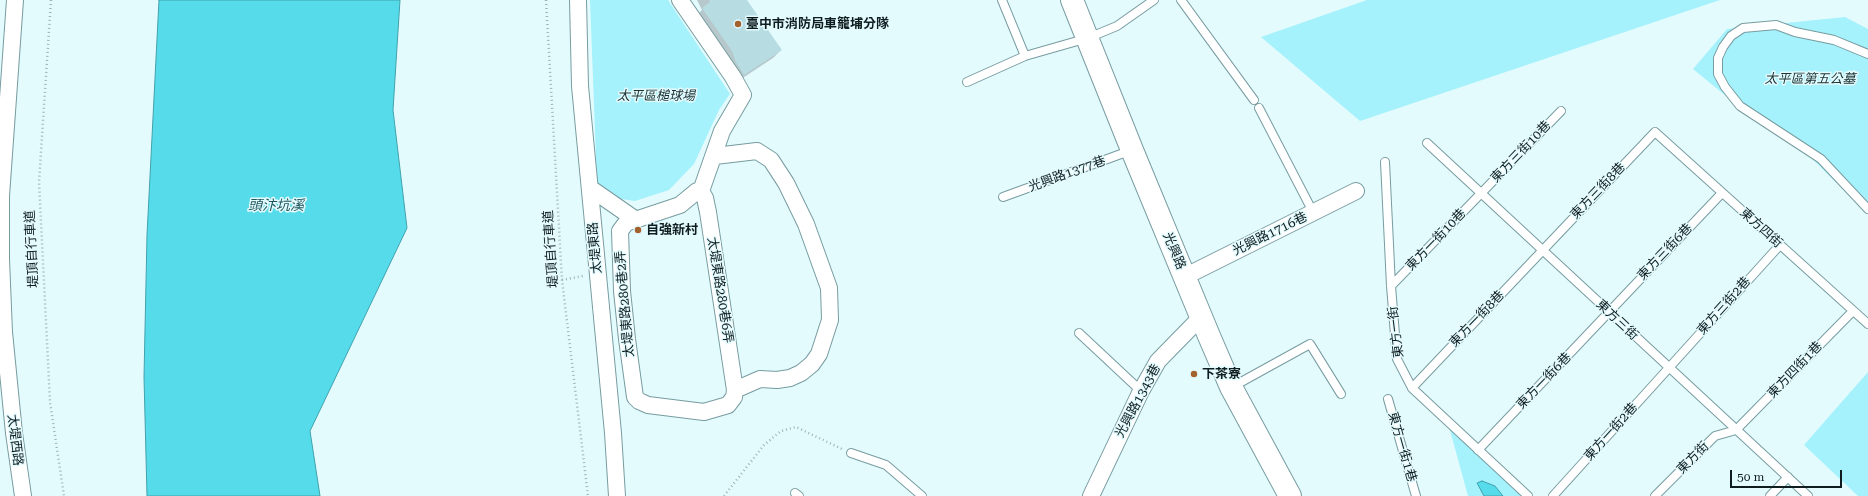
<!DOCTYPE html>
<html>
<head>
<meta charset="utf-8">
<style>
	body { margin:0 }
	#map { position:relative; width:1868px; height:496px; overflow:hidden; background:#e4fbfe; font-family:"Roboto Serif",serif }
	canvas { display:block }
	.scale { position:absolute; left:1730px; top:470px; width:112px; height:18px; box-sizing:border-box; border:2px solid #0f1d1f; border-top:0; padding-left:5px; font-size:12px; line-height:14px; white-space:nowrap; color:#0f1d1f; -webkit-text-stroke:3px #e4fbfe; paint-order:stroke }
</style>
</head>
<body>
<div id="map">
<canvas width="1868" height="496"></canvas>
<div class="scale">50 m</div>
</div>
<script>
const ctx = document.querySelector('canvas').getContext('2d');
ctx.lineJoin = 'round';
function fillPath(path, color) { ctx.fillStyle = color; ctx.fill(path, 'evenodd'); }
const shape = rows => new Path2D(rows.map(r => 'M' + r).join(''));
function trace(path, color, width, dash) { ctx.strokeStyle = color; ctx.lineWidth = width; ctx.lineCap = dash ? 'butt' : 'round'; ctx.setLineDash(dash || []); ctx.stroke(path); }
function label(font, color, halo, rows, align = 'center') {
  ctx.font = font + ' "Roboto Serif","Noto Sans TC",serif'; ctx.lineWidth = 3; ctx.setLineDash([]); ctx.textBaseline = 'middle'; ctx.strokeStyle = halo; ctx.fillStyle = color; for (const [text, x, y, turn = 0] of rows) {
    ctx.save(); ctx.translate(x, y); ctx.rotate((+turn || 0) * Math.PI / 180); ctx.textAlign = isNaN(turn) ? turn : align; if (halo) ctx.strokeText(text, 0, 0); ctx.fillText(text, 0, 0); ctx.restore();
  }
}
const green = shape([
	[590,0,668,0,730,94,719,110,694,164,669,190,635,201,607,197,597,184],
	[1367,0,1720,0,1360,121,1261,37],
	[1845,17,1868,29,1868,214,1783,130,1726,96,1693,69,1727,29],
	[1868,372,1868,496,1858,496,1804,445],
	[1454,421,1526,496,1468,496,1448,423]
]);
const water = shape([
	[159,0,400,0,393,110,407,228,310,431,320,496,147,496,144,377,147,235,159,0],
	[1482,481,1495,486,1503,496,1484,496,1477,483,1482,481]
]);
const shadow = shape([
	[697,0,746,0,781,50,773,58,735,83,695,17,702,10]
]);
const building = shape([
	[709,0,747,0,782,50,744,75,736,62,732,51,702,8,710,2]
]);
const path = shape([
	[51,0,39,182,50,402,64,496],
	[546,0,562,280,588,496],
	[562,280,583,276],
	[724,496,764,445,781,431,796,427,842,449]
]);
const service = shape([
	[1002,0,1025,56],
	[1181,0,1254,100],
	[1868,54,1834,40,1795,32,1776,25,1743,28,1731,36,1723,47,1718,58,1718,74,1725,87,1740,106,1821,159,1868,209],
	[967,82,1025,56,1088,38,1117,26,1154,0],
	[1259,108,1313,212],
	[1427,143,1808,496],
	[1385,162,1391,286,1397,359,1412,388,1528,496],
	[1003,197,1132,150],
	[1391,286,1561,111],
	[1079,333,1141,391],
	[1232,387,1310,344,1341,394],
	[1412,388,1655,132,1868,324],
	[1388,399,1416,496],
	[1478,450,1722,193],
	[851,453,886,465,922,496],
	[795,493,799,496],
	[1553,496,1780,245],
	[1655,496,1715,436,1736,430,1853,311],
	[1770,496,1788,477]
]);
const minor = shape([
	[15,0,1,196,1,259,4,332,14,433,23,496],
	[578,0,580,86,613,433,617,496],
	[680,0,733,77,743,95,722,131,701,191,697,191,680,205,626,223,620,231,622,291,627,339,635,397,639,401,648,405,704,412,728,405,734,397,735,390,708,212,705,198,701,191],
	[715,156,757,151,771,160,786,183,806,224,829,288,830,320,819,354,812,364,801,373,790,378,777,380,760,379,735,390],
	[590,188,636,220],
	[1184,277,1356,191],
	[1091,496,1141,391,1158,361,1201,317]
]);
const secondary = shape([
	[1072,0,1132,150,1209,336,1231,387,1290,496]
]);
const markers = [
	[738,24,4,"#a2612d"],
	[638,230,4,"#a2612d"],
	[1194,374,4,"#a2612d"]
];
const poiNames = [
	["臺中市消防局車籠埔分隊",746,24],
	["自強新村",646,230],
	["下茶寮",1202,374]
];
const parkNames = [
	["太平區第五公墓",1810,79],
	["太平區槌球場",656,96]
];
const streetNames = [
	["東方三街10巷",1521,152,-46],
	["光興路1377巷",1067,174,-20],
	["東方三街8巷",1598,191,-46],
	["東方四街",1761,228,42],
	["光興路1716巷",1270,234,-26],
	["東方一街10巷",1436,240,-46],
	["太堤東路",595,248,-95],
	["堤頂自行車道",32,249,-93],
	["堤頂自行車道",551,249,-94],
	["光興路",1174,251,67],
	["東方三街6巷",1665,252,-46],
	["太堤東路280巷6弄",720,290,81],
	["太堤東路280巷2弄",625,304,-95],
	["東方三街2巷",1724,306,-48],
	["東方一街8巷",1477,319,-46],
	["東方三街",1617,320,43],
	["東方一街",1396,332,-97],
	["東方四街1巷",1795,370,-46],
	["東方一街6巷",1544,381,-46],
	["光興路1343巷",1138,401,-62],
	["東方一街2巷",1611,432,-48],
	["太堤西路",15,440,83],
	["東方一街1巷",1402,447,74],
	["東方街",1693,458,-45]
];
const waterNames = [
	["頭汴坑溪",276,206]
];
fillPath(green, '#a5f2fc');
fillPath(water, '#56dbea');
trace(water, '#41a2ad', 1);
fillPath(shadow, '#0003');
fillPath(building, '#b7dde2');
trace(service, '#779ca0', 10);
trace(minor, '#779ca0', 18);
trace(secondary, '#779ca0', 24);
trace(path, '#9fb3b6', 2.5, [1, 3]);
trace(service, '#fff', 8);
trace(minor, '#fff', 16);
trace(secondary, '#fff', 22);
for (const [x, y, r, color] of markers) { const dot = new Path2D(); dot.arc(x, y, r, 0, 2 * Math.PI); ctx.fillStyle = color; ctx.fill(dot); trace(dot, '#e4fbfe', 1.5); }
label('bold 13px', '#0f1d1f', '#e4fbfe', poiNames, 'left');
label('italic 13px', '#1b3235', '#e4fbfe', parkNames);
label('13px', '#0f1d1f', '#e4fbfe', streetNames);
label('italic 14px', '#1e565d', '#e4fbfe', waterNames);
</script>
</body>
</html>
